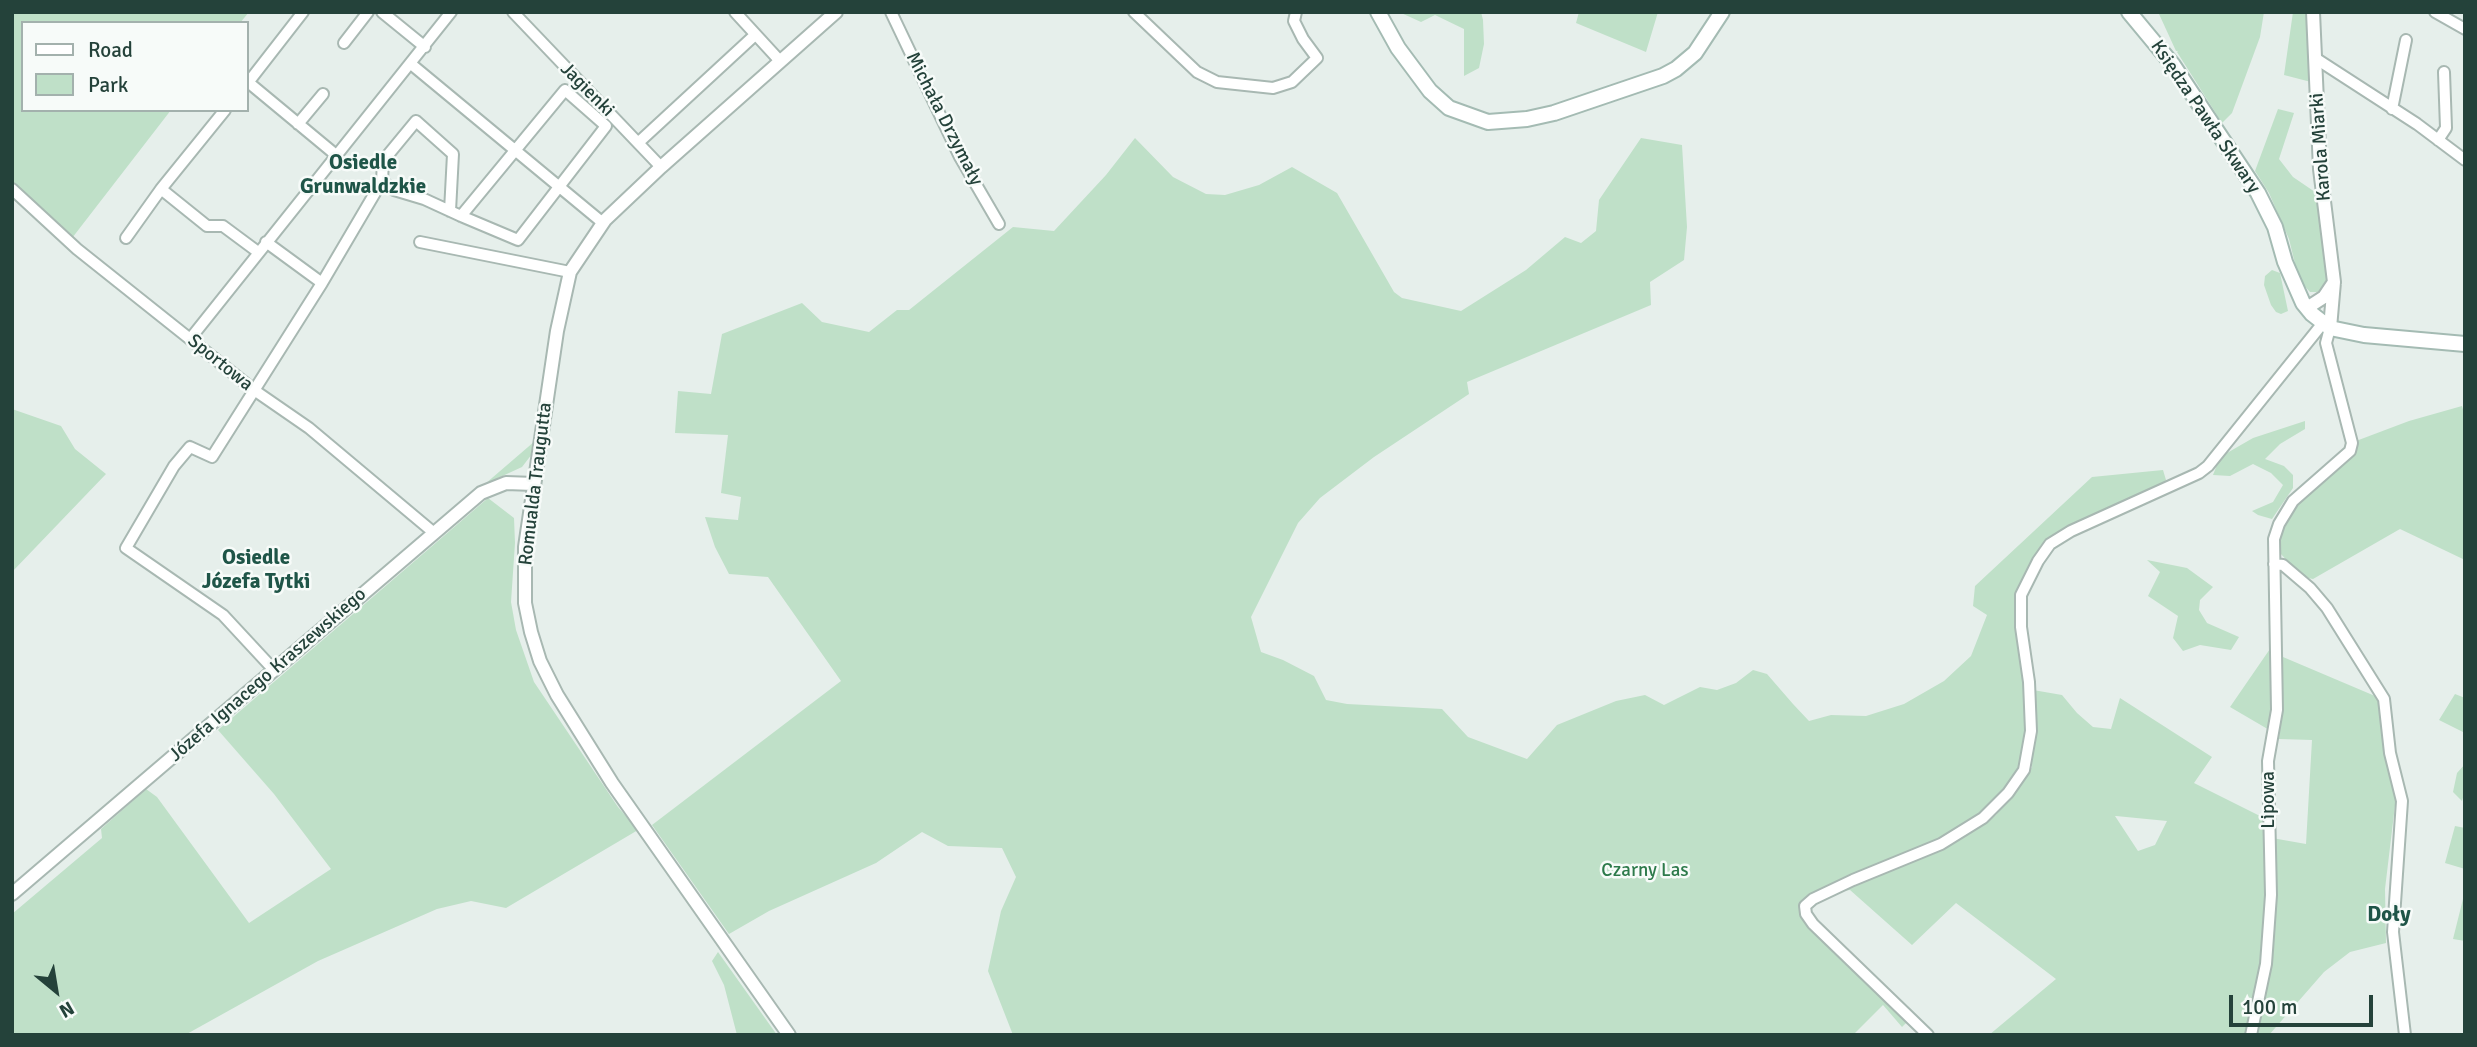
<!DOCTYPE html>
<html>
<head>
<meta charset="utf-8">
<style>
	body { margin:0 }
	#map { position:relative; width:2477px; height:1047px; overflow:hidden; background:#e6efeb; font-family:Signika,sans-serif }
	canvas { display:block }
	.frame { position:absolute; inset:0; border:14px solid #24423a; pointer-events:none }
	.legend { position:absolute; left:21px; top:21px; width:228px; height:91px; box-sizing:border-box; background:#f7fbf9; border:2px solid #a3b1ad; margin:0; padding:9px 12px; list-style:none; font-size:21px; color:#24423a }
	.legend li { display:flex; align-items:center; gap:14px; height:35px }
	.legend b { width:35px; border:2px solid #a3b1ad }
	.north { position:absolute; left:21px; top:956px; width:70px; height:70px; -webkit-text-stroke:5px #f7fbf9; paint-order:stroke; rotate:150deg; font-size:19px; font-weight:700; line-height:28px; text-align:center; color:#24423a }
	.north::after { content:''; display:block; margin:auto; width:24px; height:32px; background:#24423a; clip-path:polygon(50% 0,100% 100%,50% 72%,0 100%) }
	.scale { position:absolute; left:2229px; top:995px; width:144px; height:32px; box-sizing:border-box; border:4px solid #24423a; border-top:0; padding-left:9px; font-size:21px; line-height:24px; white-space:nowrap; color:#24423a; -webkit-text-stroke:5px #f7fbf9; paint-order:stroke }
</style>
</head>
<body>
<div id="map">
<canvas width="2477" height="1047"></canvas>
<div class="frame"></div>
<ul class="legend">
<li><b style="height:9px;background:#fff"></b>Road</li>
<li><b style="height:19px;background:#bfe0c8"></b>Park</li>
</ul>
<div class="north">N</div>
<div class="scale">100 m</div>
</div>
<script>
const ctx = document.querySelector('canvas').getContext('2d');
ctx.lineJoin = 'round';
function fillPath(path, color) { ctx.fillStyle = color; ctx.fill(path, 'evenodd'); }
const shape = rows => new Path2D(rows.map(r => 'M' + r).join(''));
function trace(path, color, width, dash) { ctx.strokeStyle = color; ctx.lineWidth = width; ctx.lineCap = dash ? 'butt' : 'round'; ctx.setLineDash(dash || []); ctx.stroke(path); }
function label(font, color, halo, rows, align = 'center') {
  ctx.font = font + ' Signika,sans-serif'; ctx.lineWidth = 5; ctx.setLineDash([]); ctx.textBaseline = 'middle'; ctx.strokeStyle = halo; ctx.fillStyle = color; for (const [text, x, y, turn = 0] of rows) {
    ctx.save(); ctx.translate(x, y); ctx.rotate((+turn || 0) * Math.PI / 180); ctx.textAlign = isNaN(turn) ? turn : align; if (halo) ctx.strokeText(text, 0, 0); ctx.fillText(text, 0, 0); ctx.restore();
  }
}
const green = shape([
	[12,12,249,12,240,23,23,23,23,110,171,110,69,242,12,188],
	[1399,12,1481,12,1483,20,1484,44,1479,68,1464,76,1464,29,1435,15,1421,22],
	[1579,12,1658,12,1646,52,1576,23],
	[2155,12,2264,12,2260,37,2232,113,2222,123,2177,52,2178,51,2176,51,2159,14],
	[2293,12,2310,12,2311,82,2284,75],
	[2278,109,2294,113,2279,159,2293,177,2315,192,2323,239,2327,281,2323,289,2317,292,2310,292,2299,280,2289,239,2269,193,2255,171],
	[1135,138,1173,177,1206,194,1225,195,1259,185,1292,167,1337,193,1394,292,1402,298,1461,311,1526,270,1565,237,1581,243,1596,231,1599,200,1641,138,1682,145,1687,227,1684,260,1650,282,1651,305,1467,382,1469,394,1374,457,1320,498,1298,523,1251,617,1261,652,1283,660,1314,676,1326,700,1347,704,1442,709,1468,737,1527,759,1557,725,1616,701,1645,695,1664,705,1700,687,1717,690,1736,683,1753,670,1767,674,1793,704,1809,721,1831,715,1866,716,1904,704,1944,681,1971,656,1987,615,1973,606,1975,586,2092,477,2163,470,2166,480,2162,486,2067,530,2041,545,2020,594,2030,731,2023,770,2008,793,1941,844,1813,899,1806,914,1848,958,1844,963,1909,1020,1902,1027,1883,1005,1853,1035,1013,1035,988,971,1001,911,1016,877,1002,848,948,846,922,832,876,863,769,911,729,934,652,825,841,681,768,577,729,574,715,547,705,517,738,520,741,497,721,493,728,435,675,433,678,391,711,394,722,334,802,303,822,322,869,332,897,310,909,310,1013,227,1054,231,1106,175],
	[2272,270,2280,273,2288,311,2281,314,2276,312,2271,305,2264,285,2265,276],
	[2462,406,2465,416,2465,560,2400,529,2313,579,2302,577,2280,553,2278,540,2301,498,2353,456,2356,441,2409,421],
	[12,409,61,426,75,449,106,474,12,572],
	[2305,421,2305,429,2280,444,2265,459,2284,466,2293,475,2293,488,2272,519,2258,515,2252,511,2273,502,2283,485,2271,473,2253,464,2230,476,2213,475,2220,457,2253,438],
	[535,441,532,454,522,467,485,484],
	[488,498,514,518,515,543,511,602,516,630,534,682,618,807,638,830,506,908,471,901,437,909,318,961,185,1035,12,1035,12,914,102,838,101,829,146,789,157,797,249,923,331,869,274,794,218,730],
	[2147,560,2187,568,2213,587,2200,600,2199,610,2207,623,2239,637,2231,650,2200,645,2183,651,2173,638,2178,616,2148,596,2160,572],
	[2272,646,2271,731,2230,707],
	[2283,657,2375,696,2382,709,2396,797,2385,889,2386,943,2350,952,2324,972,2269,1035,2256,1035,2263,1000,2251,1035,1989,1035,2056,979,1956,903,1912,945,1850,890,1842,891,1938,851,1996,815,2032,767,2033,690,2062,695,2077,713,2093,727,2111,729,2120,698,2212,757,2194,783,2264,818,2265,921,2272,838,2306,844,2312,740,2279,739],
	[2115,816,2116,816,2167,821,2155,845,2138,851],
	[2455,694,2465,698,2465,733,2439,720],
	[2465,764,2465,791,2462,801,2453,792,2457,773],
	[2455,826,2465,828,2465,869,2445,863],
	[2464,895,2465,895,2465,941,2453,939],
	[718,952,777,1035,737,1035,724,985,712,961]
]);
const minor = shape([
	[382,12,425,47],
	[513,12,661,167],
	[735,12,780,61],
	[891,12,960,157,999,224],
	[1134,12,1197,72,1217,82,1273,88,1292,82,1317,58,1303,39,1294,21,1296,12],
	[2435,12,2465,29],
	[344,43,368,12],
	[2315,58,2417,124,2465,160],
	[411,64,603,223],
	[248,82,336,155],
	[247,84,303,12],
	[2392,109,2406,40],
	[298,124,323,94],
	[2438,140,2446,128,2444,72],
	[639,142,755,35],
	[382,181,394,190,424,199,461,216,518,240,606,126,565,90,461,216],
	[12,189,77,249,254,390,309,428,433,532],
	[161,189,207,226,223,226,258,252],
	[126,238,161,189,225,110],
	[266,242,322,283],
	[420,242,570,272],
	[190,339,451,12],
	[2274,564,2283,565,2310,588,2327,608,2384,699,2390,753,2402,801,2393,932,2405,1035],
	[274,670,223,615,126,548,174,466,190,447,212,457,322,283,382,181,383,161,416,121,453,154,450,211],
	[1928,1035,1813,924,1806,914,1805,906,1813,899,1853,880,1941,844,1983,818,2008,793,2024,770,2031,731,2029,682,2021,627,2021,595,2038,561,2050,544,2071,531,2199,473,2208,466,2323,323],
	[2251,1035,2266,964,2271,895,2268,761,2277,710,2274,539,2279,524,2293,501,2350,451,2352,443,2326,343,2330,328]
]);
const tertiary = shape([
	[2313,12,2320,169,2334,282,2330,328],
	[2307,308,2324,297,2334,282],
	[12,894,481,493,506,483,534,484],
	[789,1035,612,783,557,695,540,661,531,632,525,603,525,547,557,331,570,272,605,220,661,167,836,12]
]);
const secondary = shape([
	[1378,12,1398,48,1430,91,1449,108,1488,122,1527,119,1554,113,1663,76,1676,69,1695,53,1722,12],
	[2129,12,2173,65,2258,193,2275,227,2285,262,2303,303,2312,314,2330,328,2364,335,2465,344]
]);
const streetNames = [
	["Jagienki",587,90,45],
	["Księdza Pawła Skwary",2205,117,56],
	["Michała Drzymały",944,119,63],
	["Karola Miarki",2321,147,-94],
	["Sportowa",220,363,39],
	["Romualda Traugutta",536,484,-83],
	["Józefa Ignacego Kraszewskiego",268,675,-41],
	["Lipowa",2269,800,-90]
];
const parkNames = [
	["Czarny Las",1645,871]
];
const neighbourhoodNames = [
	["Osiedle",363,163],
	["Grunwaldzkie",363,187],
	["Osiedle",256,558],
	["Józefa Tytki",256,582],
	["Doły",2389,915]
];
fillPath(green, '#bfe0c8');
trace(minor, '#a8b8b2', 14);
trace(tertiary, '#a8b8b2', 16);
trace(secondary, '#a4bbb3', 18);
trace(minor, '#fff', 10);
trace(tertiary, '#fff', 12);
trace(secondary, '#fff', 14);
label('19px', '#24423a', '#f7fbf9', streetNames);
label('19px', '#2d7a4b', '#f7fbf9', parkNames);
label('bold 21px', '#1f5548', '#f7fbf9', neighbourhoodNames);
</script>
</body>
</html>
